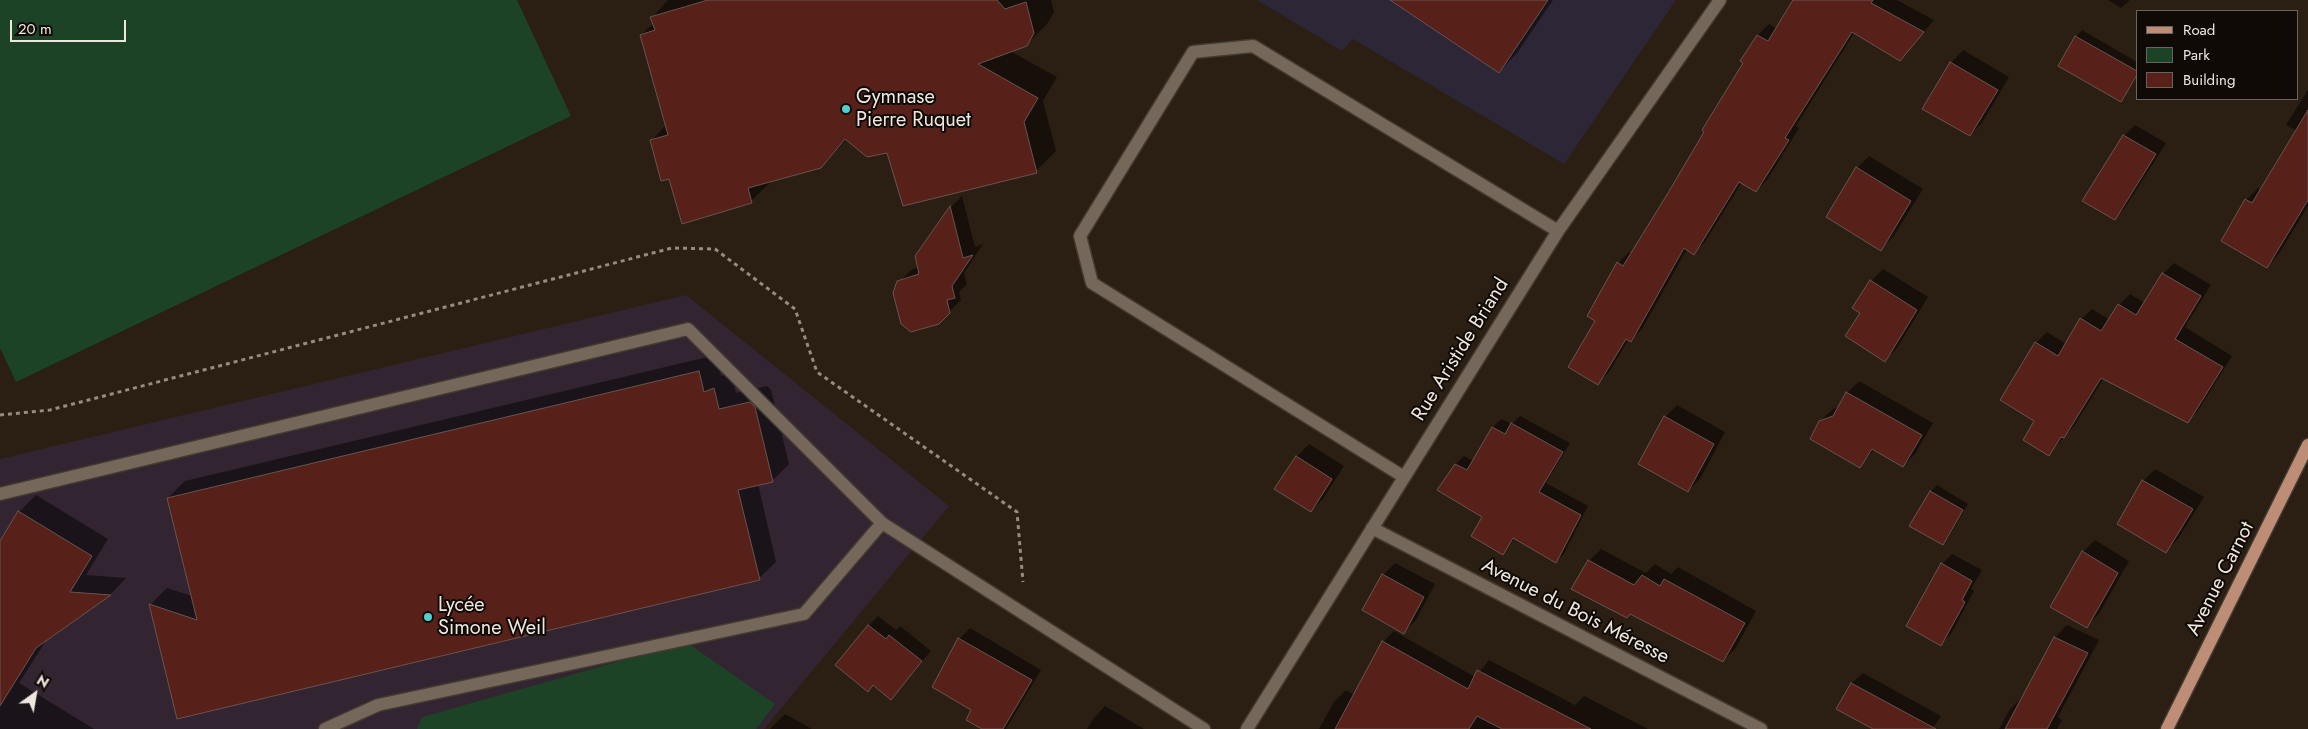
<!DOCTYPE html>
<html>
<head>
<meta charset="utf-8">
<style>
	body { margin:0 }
	#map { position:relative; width:2308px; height:729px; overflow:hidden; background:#2b1f13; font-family:Jost,sans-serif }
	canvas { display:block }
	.legend { position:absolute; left:2136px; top:10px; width:162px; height:90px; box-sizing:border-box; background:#0f0a06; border:1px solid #69625d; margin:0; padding:6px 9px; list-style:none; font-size:15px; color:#efe7df }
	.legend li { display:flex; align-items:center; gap:10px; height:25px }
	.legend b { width:25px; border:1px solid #69625d }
	.north { position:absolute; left:10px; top:669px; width:50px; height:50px; -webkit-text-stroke:4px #0f0a06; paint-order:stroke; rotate:32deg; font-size:14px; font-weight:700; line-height:20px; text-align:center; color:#efe7df }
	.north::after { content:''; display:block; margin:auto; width:18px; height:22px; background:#efe7df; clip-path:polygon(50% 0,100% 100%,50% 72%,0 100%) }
	.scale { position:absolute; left:10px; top:20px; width:116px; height:22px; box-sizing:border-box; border:2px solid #efe7df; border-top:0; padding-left:6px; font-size:15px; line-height:18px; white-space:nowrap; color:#efe7df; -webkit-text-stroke:4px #0f0a06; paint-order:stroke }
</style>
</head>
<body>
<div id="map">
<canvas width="2308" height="729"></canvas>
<ul class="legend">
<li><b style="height:6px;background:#bd8d75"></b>Road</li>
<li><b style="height:14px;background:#1c4325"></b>Park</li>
<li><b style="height:14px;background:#572119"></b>Building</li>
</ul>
<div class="north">N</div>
<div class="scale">20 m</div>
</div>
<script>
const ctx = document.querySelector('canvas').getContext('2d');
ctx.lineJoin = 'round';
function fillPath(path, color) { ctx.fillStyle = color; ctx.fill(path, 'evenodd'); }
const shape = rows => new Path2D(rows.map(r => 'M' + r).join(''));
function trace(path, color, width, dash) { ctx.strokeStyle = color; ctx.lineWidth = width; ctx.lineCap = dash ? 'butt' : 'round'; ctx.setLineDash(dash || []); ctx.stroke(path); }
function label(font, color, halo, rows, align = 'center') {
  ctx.font = font + ' Jost,sans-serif'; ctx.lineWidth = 4; ctx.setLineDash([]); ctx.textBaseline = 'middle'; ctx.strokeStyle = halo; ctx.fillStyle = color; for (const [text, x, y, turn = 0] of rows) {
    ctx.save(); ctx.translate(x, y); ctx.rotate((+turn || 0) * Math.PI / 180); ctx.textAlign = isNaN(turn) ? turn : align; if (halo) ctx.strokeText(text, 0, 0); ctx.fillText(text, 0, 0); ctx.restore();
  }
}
const industrial = shape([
	[1257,0,1676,0,1564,164,1353,39,1342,51]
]);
const education = shape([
	[686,295,949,506,764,729,0,729,0,459]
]);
const green = shape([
	[0,0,517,0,571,116,16,382,0,348],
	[679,637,775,704,756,729,417,729,422,717,617,662]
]);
const shadow = shape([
	[668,0,1051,0,1054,12,1047,24,1026,45,1010,51,1057,77,1043,101,1056,151,1036,171,888,151,847,139,821,167,772,181,751,201,670,178,651,141,666,125,641,35,654,23,652,18],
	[1401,0,1553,0,1517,53,1499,72],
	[1793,0,1897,0,1934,20,1900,60,1854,33,1796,126,1799,128,1767,180,1756,191,1742,182,1705,242,1694,253,1687,249,1642,329,1631,340,1629,339,1609,372,1598,383,1596,320,1618,263,1629,252,1632,254,1745,63,1742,61,1758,35,1769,24,1777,29],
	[2108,0,2130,0,2121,8],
	[2082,30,2137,62,2137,77,2121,101,2060,65,2076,37],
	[1963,50,2009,77,1982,123,1970,135,1924,108,1951,63],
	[2308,90,2308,206,2279,254,2267,266,2222,241,2246,200,2258,188,2262,190,2297,131,2286,125],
	[2135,125,2166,143,2125,208,2115,218,2084,201,2124,136],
	[1869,156,1923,189,1893,237,1880,249,1857,168],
	[962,196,975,247,983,244,964,273,967,284,959,292,961,300,938,323,899,282,911,270,919,267,916,256,951,207],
	[2174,263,2211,285,2185,327,2232,356,2198,411,2187,422,2104,378,2074,426,2049,454,2036,421,2036,343,2047,332,2066,344,2081,319,2092,309,2110,320,2119,305,2130,294,2145,303,2163,274],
	[1883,269,1928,297,1897,348,1885,360,1861,312,1871,281],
	[716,355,721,376,731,372,736,393,767,386,771,390,789,464,772,481,758,484,776,562,759,578,178,718,151,604,167,588,192,596,168,498,185,481],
	[1859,381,1933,423,1915,454,1903,466,1875,449,1860,466,1820,421,1833,409,1840,406,1847,393],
	[1677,405,1725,432,1700,479,1688,491,1665,417],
	[1520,416,1570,443,1546,483,1588,506,1564,554,1555,562,1515,538,1503,553,1484,516,1439,490,1456,464,1464,456,1473,461,1493,427,1501,419,1512,424],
	[1309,444,1344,466,1323,499,1311,511,1276,489,1297,456],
	[2155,469,2204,497,2178,539,2166,551,2143,481],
	[1937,485,1968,504,1948,538,1942,544,1911,526,1931,491],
	[36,495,108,539,86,575,126,578,111,594,47,639,19,683,94,729,0,729,0,543,19,512],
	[2095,540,2129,561,2099,614,2087,626,2083,552],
	[1601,549,1646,573,1655,564,1671,574,1678,567,1756,611,1735,649,1723,661,1589,561],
	[1952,554,1982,570,1971,589,1974,591,1951,634,1941,644,1942,564],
	[1395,563,1435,584,1416,620,1404,632,1383,575],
	[878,616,896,630,900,626,931,651,891,698,874,684,868,626],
	[2067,625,2099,640,2058,717,2062,720,2057,729,1999,729,2010,709,2022,697,2055,638],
	[970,628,1041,670,1006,729,984,729,972,709,934,687,959,639],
	[1394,631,1475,677,1489,660,1575,705,1584,696,1648,729,1319,729,1334,702,1346,690,1355,695,1383,642],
	[1863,673,1941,716,1932,729,1876,729,1838,708,1852,683],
	[1105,706,1144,729,1087,729,1094,718],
	[785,714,812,729,770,729]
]);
const building = shape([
	[708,0,997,0,1005,9,1026,2,1034,33,1027,46,978,64,1038,98,1024,122,1037,173,903,206,887,153,867,157,845,139,821,168,748,188,752,203,682,224,669,179,661,181,650,140,668,135,640,35,655,30,650,17,708,0],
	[1390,0,1548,0,1499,73,1390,0],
	[1793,0,1873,0,1871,3,1924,32,1900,61,1852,32,1785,138,1789,140,1756,192,1739,182,1694,255,1684,248,1631,342,1626,339,1598,385,1568,367,1595,321,1587,316,1617,262,1623,266,1668,193,1704,132,1702,130,1743,63,1740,61,1757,35,1768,41,1793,0],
	[2075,36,2137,71,2137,75,2121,102,2058,66,2075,36],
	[1950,62,1998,90,1970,136,1922,109,1950,62],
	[2308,110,2308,200,2267,268,2221,241,2245,199,2252,203,2308,110],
	[2123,135,2156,154,2115,220,2082,201,2123,135],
	[1856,167,1911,201,1881,251,1826,217,1856,167],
	[950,206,963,258,973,255,952,286,955,298,947,300,950,313,939,324,911,332,901,324,893,293,897,281,919,274,915,256,950,206],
	[2162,273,2201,296,2175,339,2223,367,2188,423,2101,378,2064,438,2061,437,2049,456,2023,440,2034,421,2000,400,2035,342,2058,356,2080,318,2101,331,2118,304,2136,315,2162,273],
	[1870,280,1917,310,1885,362,1845,336,1860,313,1852,308,1870,280],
	[699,371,704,392,714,388,719,409,750,402,755,407,773,482,738,490,760,580,177,719,149,604,197,620,167,498,699,371],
	[1846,392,1922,435,1903,467,1872,449,1860,468,1810,439,1819,421,1833,416,1846,392],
	[1664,416,1714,444,1688,492,1638,464,1664,416],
	[1511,423,1563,452,1539,492,1581,515,1556,563,1513,538,1503,555,1471,536,1482,517,1437,490,1455,464,1467,470,1492,427,1505,434,1511,423],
	[1296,456,1332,479,1311,512,1274,489,1296,456],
	[2142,480,2193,509,2166,553,2117,524,2142,480],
	[1930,491,1963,510,1943,545,1909,526,1930,491],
	[18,511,92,556,70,592,111,595,36,648,0,706,0,541,18,511],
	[2082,551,2118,573,2087,628,2050,607,2082,551],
	[1588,560,1634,585,1642,575,1660,586,1664,579,1745,623,1723,662,1630,614,1627,618,1571,589,1588,560],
	[1941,563,1972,581,1962,600,1965,602,1941,646,1906,626,1941,563],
	[1382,574,1424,597,1404,634,1362,610,1382,574],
	[868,625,886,639,889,635,922,661,891,700,873,685,868,692,835,665,868,625],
	[2054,637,2088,653,2047,729,2005,729,2054,637],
	[958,638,1032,680,1003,729,982,729,966,720,971,710,932,687,958,638],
	[1382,641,1468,689,1477,670,1591,729,1502,729,1477,716,1469,729,1335,729,1382,641],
	[1851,683,1936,729,1873,729,1836,709,1851,683]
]);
const path = shape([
	[0,415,50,410,672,248,715,249,795,309,817,372,1017,512,1023,582]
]);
const minor = shape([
	[1404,477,1092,283,1080,236,1193,52,1253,46,1558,231],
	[0,494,688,329,882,523,1204,729],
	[1372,528,1761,729],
	[325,729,378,705,804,614,882,523],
	[1247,729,1558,231,1720,0]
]);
const major = shape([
	[2167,729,2308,445]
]);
const markers = [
	[846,109,5,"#52cdd0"],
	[428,617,5,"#52cdd0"]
];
const poiNames = [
	["Gymnase",856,98],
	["Pierre Ruquet",856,121],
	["Lycée",438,606],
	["Simone Weil",438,629]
];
const streetNames = [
	["Rue Aristide Briand",1461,350,-58],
	["Avenue Carnot",2221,579,-63],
	["Avenue du Bois Méresse",1575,612,27]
];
fillPath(industrial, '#2c2636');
fillPath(education, '#322430');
fillPath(green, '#1c4325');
fillPath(shadow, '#0007');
fillPath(building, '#572119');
trace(building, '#685450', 1);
trace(minor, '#433a32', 15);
trace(major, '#433a32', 15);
trace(path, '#958b81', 3, [4, 4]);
trace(minor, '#75685a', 12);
trace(major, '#bd8d75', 12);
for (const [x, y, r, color] of markers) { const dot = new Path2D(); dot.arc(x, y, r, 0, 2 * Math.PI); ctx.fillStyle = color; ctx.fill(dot); trace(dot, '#0f0a06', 2); }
label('20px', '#efe7df', '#0f0a06', poiNames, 'left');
label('20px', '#efe7df', '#0f0a06', streetNames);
</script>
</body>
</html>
